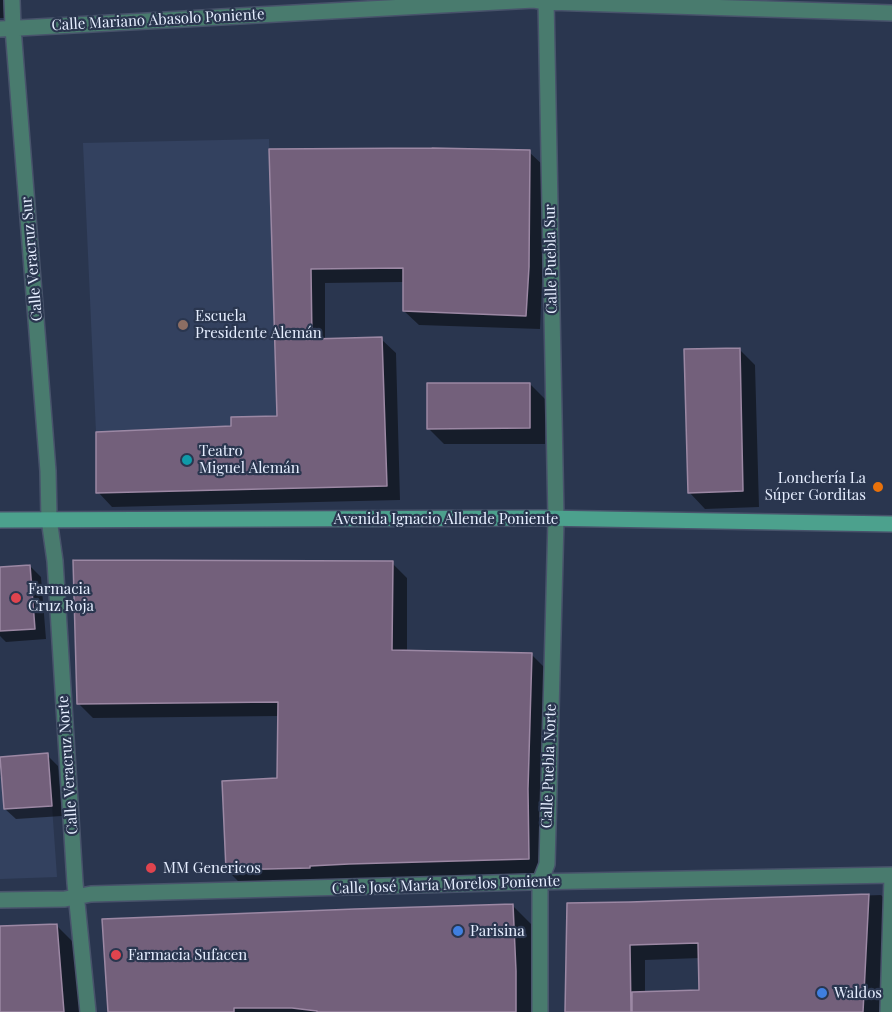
<!DOCTYPE html>
<html>
<head>
<meta charset="utf-8">
<style>
	body { margin:0 }
	canvas { display:block; background:#2a364f }
</style>
</head>
<body>
<canvas width="892" height="1012"></canvas>
<script>
const ctx = document.querySelector('canvas').getContext('2d');
ctx.lineJoin = 'round';
function fillPath(path, color) { ctx.fillStyle = color; ctx.fill(path, 'evenodd'); }
const shape = rows => new Path2D(rows.map(r => 'M' + r).join(''));
function trace(path, color, width, dash) { ctx.strokeStyle = color; ctx.lineWidth = width; ctx.lineCap = dash ? 'butt' : 'round'; ctx.setLineDash(dash || []); ctx.stroke(path); }
function label(font, color, halo, rows, align = 'center') {
  ctx.font = font + ' "Playfair Display",serif'; ctx.lineWidth = 4.5; ctx.setLineDash([]); ctx.textBaseline = 'middle'; ctx.strokeStyle = halo; ctx.fillStyle = color; for (const [text, x, y, turn = 0] of rows) {
    ctx.save(); ctx.translate(x, y); ctx.rotate((+turn || 0) * Math.PI / 180); ctx.textAlign = isNaN(turn) ? turn : align; if (halo) ctx.strokeText(text, 0, 0); ctx.fillText(text, 0, 0); ctx.restore();
  }
}
const built = shape([
	[269,139,280,489,96,493,96,432,83,143],
	[0,777,2,777,4,809,52,806,57,877,0,879]
]);
const shadow = shape([
	[0,0,3,0,4,18,0,18],
	[271,151,529,152,544,166,542,282,540,329,419,325,404,311,404,282,325,283,325,340,381,339,396,353,400,500,112,507,98,492,233,427,279,418],
	[739,349,755,365,759,507,705,509,689,492],
	[530,384,546,400,545,444,444,444,428,428],
	[392,563,407,578,407,652,532,655,547,670,543,874,364,879,242,885,227,870,279,780,280,716,93,718,79,704],
	[30,566,41,577,46,639,6,642,0,636,0,569],
	[47,755,58,766,62,816,16,819,5,809],
	[881,895,892,906,884,1012,567,1012,630,904],
	[700,958,701,991,645,993,645,960],
	[513,906,532,925,534,1012,110,1012],
	[56,925,75,944,80,1012,0,1012,0,928]
]);
const building = shape([
	[432,148,530,150,529,267,526,316,403,311,403,268,311,269,312,339,382,337,387,486,96,493,96,432,231,426,231,417,277,416,269,149,432,148],
	[740,348,743,491,688,493,684,349,740,348],
	[427,383,530,383,530,428,427,429,427,383],
	[73,560,393,561,392,650,532,653,528,789,529,859,349,864,310,866,310,868,226,870,222,781,277,778,278,702,77,704,73,560],
	[30,565,35,629,0,631,0,567,30,565],
	[48,753,52,806,4,809,0,757,48,753],
	[869,894,863,1012,632,1012,632,992,699,990,698,943,630,945,631,1012,565,1012,567,903,630,902,869,894],
	[513,904,516,971,516,1012,317,1012,317,1011,292,1008,234,1008,234,1012,108,1012,102,919,355,909,513,904],
	[57,924,64,1012,0,1012,0,926,57,924]
]);
const minor = shape([
	[12,0,13,28,48,471,49,519,55,561,75,883,88,1012],
	[0,29,534,0,546,2,892,13],
	[0,900,65,899,91,894,530,882,892,875],
	[540,1012,540,882,547,864,556,519,546,0],
	[888,1012,892,876]
]);
const secondary = shape([
	[0,520,541,518,892,524]
]);
const markers = [
	[183,325,6,"#8d6e63"],
	[187,460,6,"#0f9aa8"],
	[878,487,6,"#e8710a"],
	[16,598,6,"#e0444e"],
	[151,868,6,"#e0444e"],
	[458,931,6,"#3f7fe0"],
	[116,955,6,"#e0444e"],
	[822,993,6,"#3f7fe0"]
];
const streetNames = [
	["Calle Mariano Abasolo Poniente",158,20,-3],
	["Calle Veracruz Sur",32,259,-95],
	["Calle Puebla Sur",551,259,-91],
	["Avenida Ignacio Allende Poniente",446,519],
	["Calle Veracruz Norte",68,765,-94],
	["Calle Puebla Norte",549,766,-88],
	["Calle José María Morelos Poniente",446,885,-2]
];
const poiNames = [
	["Escuela",195,316],
	["Presidente Alemán",195,333],
	["Teatro",199,451],
	["Miguel Alemán",199,468],
	["Lonchería La",866,478,"right"],
	["Súper Gorditas",866,495,"right"],
	["Farmacia",28,589],
	["Cruz Roja",28,606],
	["MM Genericos",163,868],
	["Parisina",470,931],
	["Farmacia Sufacen",128,955],
	["Waldos",834,993]
];
fillPath(built, '#33415f');
fillPath(shadow, '#0007');
fillPath(building, '#73607b');
trace(building, '#9c88a4', 1.5);
trace(minor, '#48536b', 18);
trace(secondary, '#48536b', 18);
trace(minor, '#497b6e', 15);
trace(secondary, '#4ca18d', 15);
for (const [x, y, r, color] of markers) { const dot = new Path2D(); dot.arc(x, y, r, 0, 2 * Math.PI); ctx.fillStyle = color; ctx.fill(dot); trace(dot, '#2a364f', 2); }
label('15px', '#e6eeff', '#2a364f', streetNames);
label('15px', '#e6eeff', '#2a364f', poiNames, 'left');
</script>
</body>
</html>
